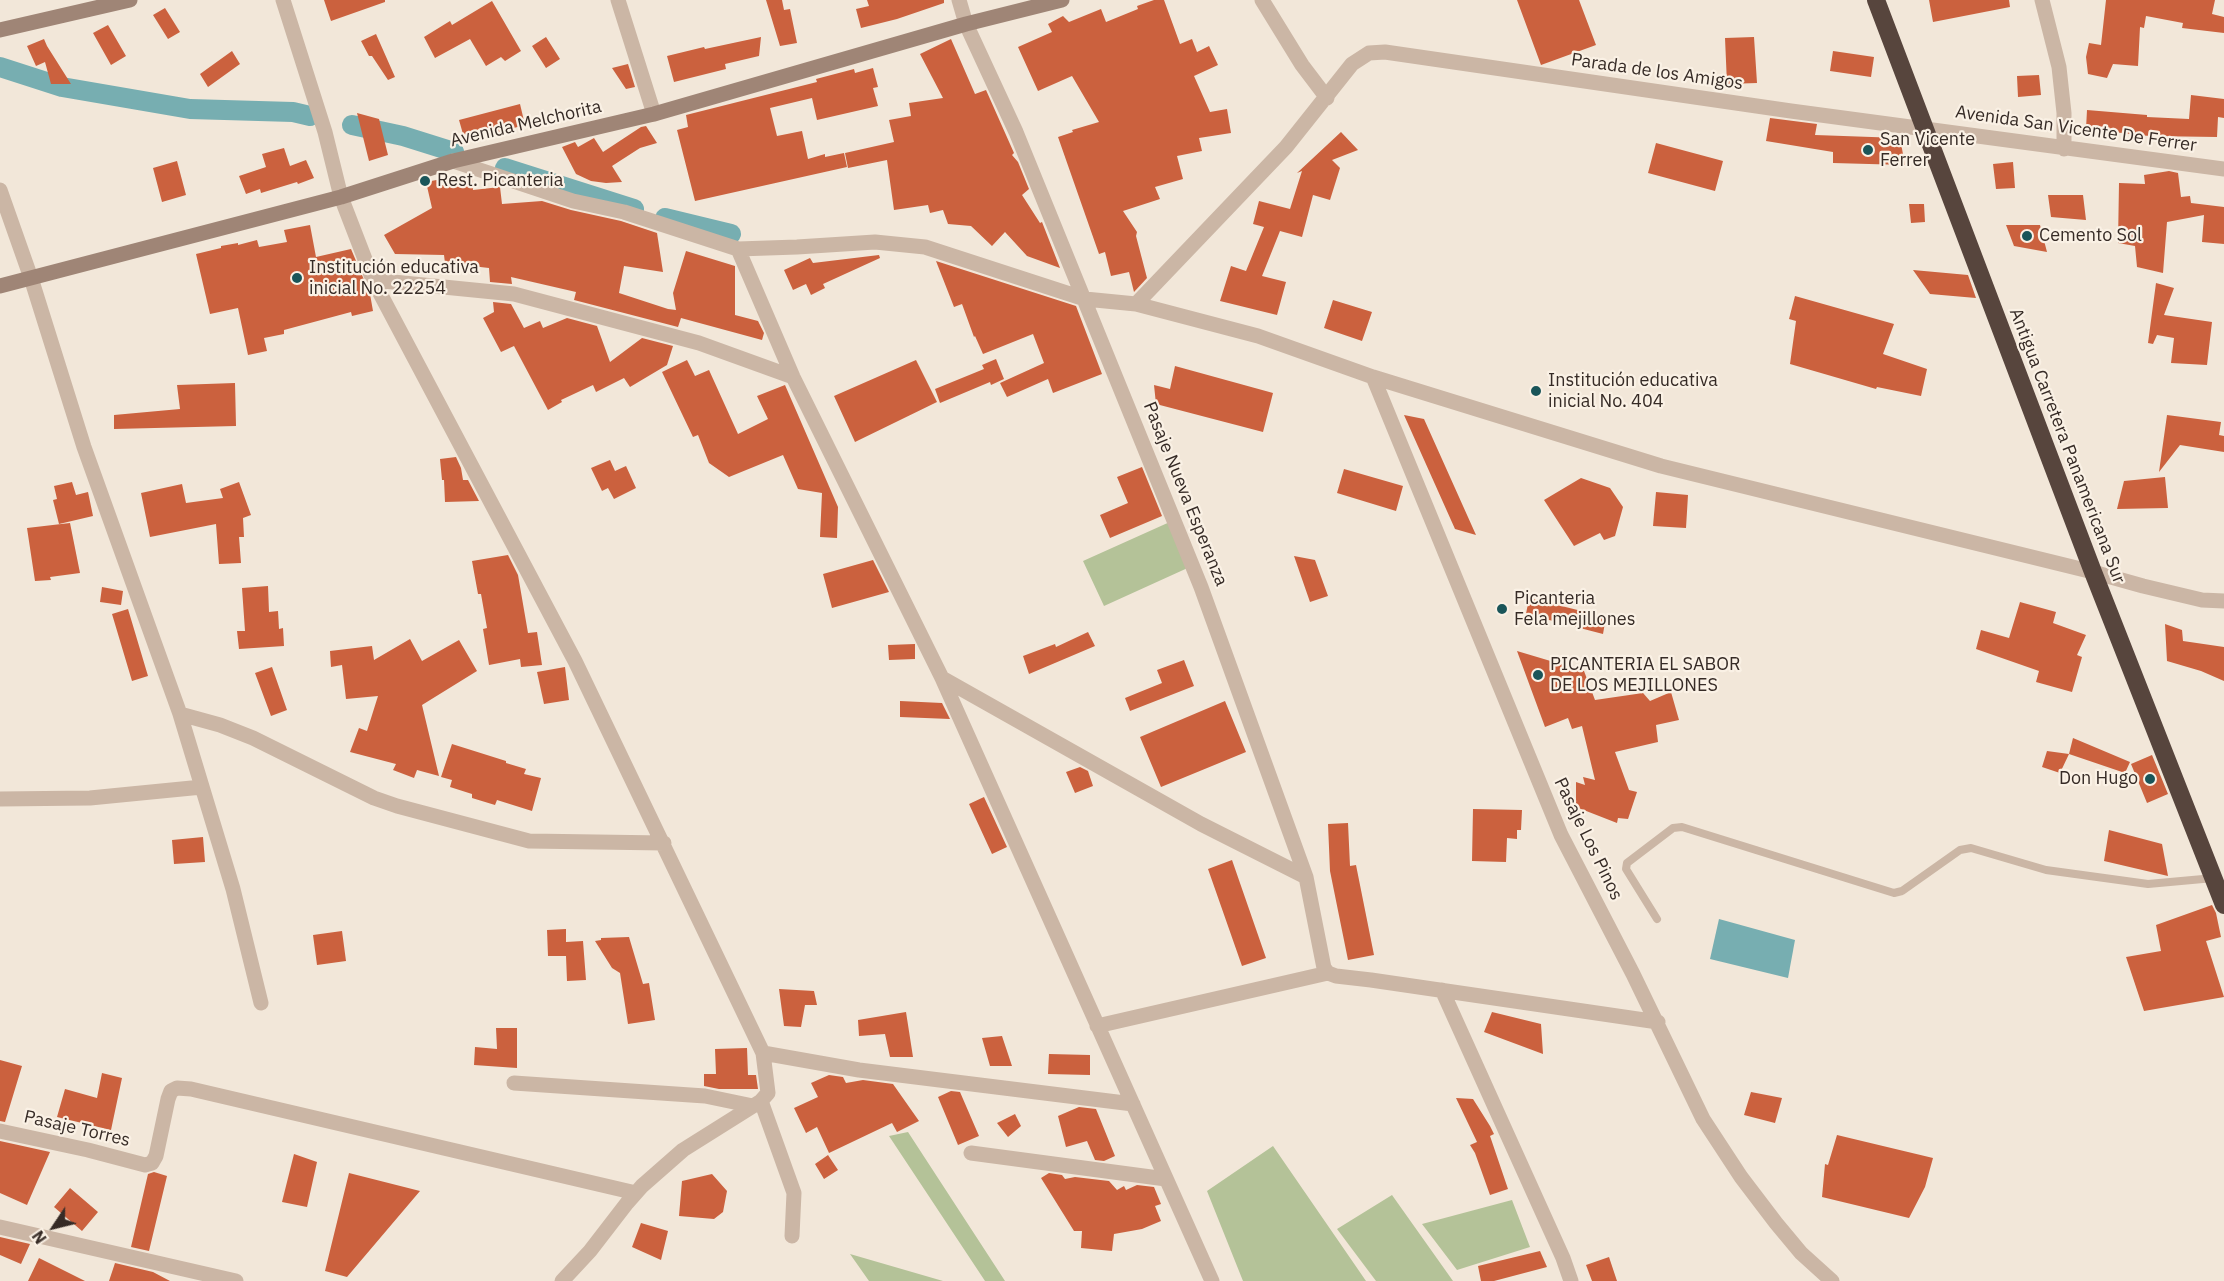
<!DOCTYPE html>
<html>
<head>
<meta charset="utf-8">
<style>
	body { margin:0 }
	#map { position:relative; width:2224px; height:1281px; overflow:hidden; background:#f2e7d9; font-family:"IBM Plex Sans",sans-serif }
	canvas { display:block }
	.north { position:absolute; left:24px; top:1197px; width:60px; height:60px; -webkit-text-stroke:4px #faf1e5; paint-order:stroke; rotate:235deg; font-size:16px; font-weight:700; line-height:24px; text-align:center; color:#362b26 }
	.north::after { content:''; display:block; margin:auto; width:21px; height:27px; background:#362b26; clip-path:polygon(50% 0,100% 100%,50% 72%,0 100%) }
</style>
</head>
<body>
<div id="map">
<canvas width="2224" height="1281"></canvas>
<div class="north">N</div>
</div>
<script>
const ctx = document.querySelector('canvas').getContext('2d');
ctx.lineJoin = 'round';
function fillPath(path, color) { ctx.fillStyle = color; ctx.fill(path, 'evenodd'); }
const shape = rows => new Path2D(rows.map(r => 'M' + r).join(''));
function trace(path, color, width, dash) { ctx.strokeStyle = color; ctx.lineWidth = width; ctx.lineCap = dash ? 'butt' : 'round'; ctx.setLineDash(dash || []); ctx.stroke(path); }
function label(font, color, halo, rows, align = 'center') {
  ctx.font = font + ' "IBM Plex Sans",sans-serif'; ctx.lineWidth = 4.5; ctx.setLineDash([]); ctx.textBaseline = 'middle'; ctx.strokeStyle = halo; ctx.fillStyle = color; for (const [text, x, y, turn = 0] of rows) {
    ctx.save(); ctx.translate(x, y); ctx.rotate((+turn || 0) * Math.PI / 180); ctx.textAlign = isNaN(turn) ? turn : align; if (halo) ctx.strokeText(text, 0, 0); ctx.fillText(text, 0, 0); ctx.restore();
  }
}
const green = shape([
	[1172,521,1192,566,1104,606,1083,561],
	[908,1132,1005,1281,985,1281,889,1136],
	[1273,1146,1366,1281,1243,1281,1207,1191],
	[1392,1195,1453,1281,1376,1281,1337,1229],
	[1512,1200,1530,1247,1457,1270,1422,1224],
	[850,1254,943,1281,869,1281]
]);
const water = shape([
	[1719,919,1795,940,1788,978,1710,959]
]);
const canal = shape([
	[0,67,62,87,190,109,293,112,310,116],
	[352,125,403,136,454,152],
	[505,168,634,209],
	[665,218,731,234]
]);
const building = shape([
	[324,0,385,0,385,2,331,21],
	[766,0,782,0,784,10,790,9,797,43,780,46],
	[867,0,944,0,944,3,897,19,861,28,856,9,869,6],
	[1154,0,1164,0,1180,44,1192,39,1197,52,1209,46,1218,65,1194,76,1210,112,1227,109,1231,133,1199,138,1202,151,1177,156,1183,179,1155,187,1160,199,1123,211,1137,232,1136,236,1147,278,1134,292,1129,272,1111,276,1105,252,1099,254,1058,137,1073,132,1072,130,1099,122,1072,76,1038,91,1018,47,1052,32,1048,24,1063,16,1069,22,1101,9,1106,22,1138,9,1137,6],
	[1517,0,1579,0,1596,45,1541,65],
	[1929,0,2009,0,2010,7,1933,22],
	[2106,0,2215,0,2212,14,2224,17,2224,33,2182,28,2183,23,2146,16,2144,28,2140,27,2138,66,2113,64,2107,78,2088,74,2086,57,2089,43,2101,45],
	[492,1,521,51,505,61,501,57,486,66,470,39,435,58,424,37,450,21,452,25],
	[165,8,180,32,168,39,153,15],
	[108,25,126,56,111,65,93,33],
	[376,34,395,77,388,80,372,56,369,56,361,41],
	[546,37,560,59,546,68,532,46],
	[761,37,759,56,725,64,726,69,674,82,667,56,704,47,705,49],
	[1754,37,1757,83,1727,84,1725,38],
	[44,39,47,46,71,84,51,84,45,62,36,66,27,46],
	[951,39,975,94,986,90,1014,153,1012,155,1018,162,1029,189,1022,195,1040,223,1042,222,1060,268,1027,256,1005,232,992,246,971,226,948,224,943,210,930,213,928,205,894,210,887,160,848,168,845,153,894,142,889,120,911,116,909,103,943,98,920,54],
	[232,51,240,64,208,87,200,74],
	[1833,51,1874,57,1871,77,1830,71],
	[628,64,635,87,626,89,612,68],
	[873,68,878,87,873,88,878,106,817,120,812,98,770,108,777,136,802,131,808,159,825,154,825,157,844,153,847,167,695,201,677,130,688,127,686,115,817,82,816,79,854,69,855,73],
	[2039,75,2041,95,2018,97,2017,76],
	[2191,95,2224,99,2224,118,2218,117,2217,137,2149,136,2086,129,2087,110,2147,115,2147,117,2189,119],
	[520,104,525,125,465,141,459,120],
	[357,113,379,119,388,155,369,161],
	[1770,118,1817,124,1815,135,1900,138,1905,165,1833,163,1833,152,1766,141],
	[646,126,657,143,640,148,612,166,622,182,606,183,591,181,576,174,562,147,575,142,578,147,594,138,603,152,641,127],
	[1341,132,1358,150,1332,160,1340,168,1330,200,1313,195,1302,237,1280,231,1262,276,1286,282,1277,315,1220,301,1231,266,1246,271,1264,227,1253,224,1259,201,1290,209,1302,171,1297,173],
	[1656,143,1723,161,1715,191,1648,173],
	[284,148,290,166,306,160,314,178,298,184,297,182,261,193,260,189,246,194,239,176,266,167,262,154],
	[177,161,186,195,162,202,153,168],
	[2013,162,2015,188,1996,189,1993,164],
	[2169,171,2178,173,2181,197,2190,196,2191,203,2224,207,2224,244,2202,242,2204,215,2167,222,2163,273,2137,267,2135,246,2118,243,2119,183,2145,184,2144,175],
	[447,178,447,180,472,178,473,190,500,187,502,204,542,201,571,210,621,221,657,233,663,272,624,266,619,293,668,309,676,310,673,293,686,251,735,266,735,315,758,321,764,333,762,340,681,318,678,327,574,300,576,292,511,277,512,284,490,282,489,268,445,263,444,255,395,254,384,235,432,208,426,182],
	[2048,195,2083,195,2086,220,2051,217],
	[1909,204,1924,204,1925,222,1911,223],
	[310,225,316,257,351,249,370,294,373,311,352,316,351,312,284,330,284,334,264,338,267,351,248,355,238,308,210,314,196,254,221,248,221,246,238,243,238,245,257,240,259,247,287,242,284,230],
	[2006,225,2040,225,2047,252,2014,246],
	[879,255,880,258,823,284,825,288,811,295,806,284,793,290,784,270,810,258,813,263],
	[936,261,1076,306,1102,374,1053,393,1048,379,1007,397,1000,383,1044,363,1033,334,983,354,975,336,974,337,962,304,954,307],
	[1913,270,1968,275,1976,298,1930,294],
	[2156,283,2174,288,2164,315,2212,322,2207,365,2171,363,2174,338,2157,335,2153,344,2148,343],
	[1795,296,1894,324,1883,354,1927,369,1921,396,1877,387,1876,389,1790,364,1796,321,1789,319],
	[1333,300,1372,312,1362,341,1324,328],
	[493,302,511,304,524,328,540,321,543,328,567,318,597,326,610,362,642,338,673,346,667,365,630,387,624,378,596,392,593,385,561,400,562,402,548,410,514,346,501,352,483,318,494,312],
	[996,359,1004,379,991,385,990,382,940,403,935,389,984,369,982,365],
	[687,360,695,376,709,370,738,434,768,419,757,396,785,385,838,507,837,538,820,537,822,493,798,489,783,455,729,477,709,463,698,435,693,437,662,372],
	[916,360,937,402,855,442,834,396],
	[1175,366,1273,393,1263,432,1156,404,1154,385,1170,389],
	[235,383,236,426,114,429,114,415,180,409,177,385],
	[1404,415,1424,419,1476,535,1455,529],
	[2167,415,2221,422,2219,435,2224,436,2224,452,2180,445,2159,472],
	[456,457,461,468,463,480,468,480,479,501,445,502,444,480,442,480,440,459],
	[610,460,615,471,626,466,636,488,614,499,608,488,602,491,591,468],
	[1142,467,1162,516,1110,538,1100,515,1128,503,1117,477],
	[1344,469,1403,486,1396,511,1337,493],
	[2165,477,2168,508,2117,509,2124,481],
	[1581,478,1610,488,1623,507,1615,536,1604,540,1600,533,1574,546,1544,500],
	[72,482,76,495,88,492,93,516,59,524,53,500,57,499,54,486],
	[239,482,251,515,243,518,244,537,239,537,241,563,219,564,216,524,150,537,141,493,182,484,186,503,223,498,220,489],
	[1656,492,1688,495,1686,528,1653,526],
	[70,523,80,573,50,577,51,580,35,581,27,528],
	[508,555,518,575,528,633,537,632,542,665,521,667,520,659,489,665,483,629,487,628,481,594,478,594,472,561],
	[1294,556,1315,560,1328,596,1310,602],
	[873,560,889,592,832,608,823,574],
	[268,586,269,612,278,611,279,629,283,628,284,646,239,649,237,631,245,631,242,588],
	[102,587,123,591,121,605,100,602],
	[1529,598,1606,617,1603,634,1526,614],
	[2020,602,2056,612,2053,623,2086,635,2077,655,2082,657,2072,692,2036,682,2039,671,1976,649,1981,630,2009,638],
	[128,609,148,676,132,681,112,614],
	[2165,624,2182,630,2183,641,2224,647,2224,681,2201,671,2167,661],
	[1088,632,1095,646,1029,674,1023,656,1055,644,1056,647],
	[410,639,422,661,459,640,477,671,422,705,439,776,417,770,414,778,393,770,396,764,350,752,359,728,367,731,378,696,346,699,342,665,331,667,330,651,372,646,374,660],
	[915,644,915,659,889,660,888,645],
	[1517,651,1584,671,1595,700,1643,693,1650,701,1671,692,1679,720,1656,725,1658,742,1615,752,1629,790,1637,792,1628,819,1618,818,1617,823,1576,807,1576,782,1585,785,1583,777,1595,780,1582,726,1572,729,1568,718,1545,727],
	[1184,660,1194,686,1130,711,1125,698,1162,683,1157,670],
	[272,667,287,710,271,716,255,673],
	[565,667,569,700,544,704,537,672],
	[900,701,942,703,950,719,900,717],
	[1225,701,1246,752,1161,787,1140,737],
	[2073,738,2130,762,2125,773,2069,754],
	[452,744,506,761,506,763,526,769,524,774,541,778,532,811,497,800,495,805,472,798,472,794,450,787,452,780,441,777],
	[2047,751,2069,754,2060,773,2042,767],
	[2152,755,2168,794,2147,803,2131,764],
	[1080,767,1088,771,1093,786,1075,793,1066,772],
	[984,797,1007,847,992,854,969,804],
	[1473,809,1522,810,1521,830,1517,830,1517,839,1507,838,1506,862,1472,861],
	[1348,823,1350,866,1356,865,1374,955,1348,960,1330,871,1328,824],
	[2109,830,2162,844,2168,876,2104,861],
	[203,837,205,862,174,864,172,840],
	[1232,860,1266,958,1242,966,1208,869],
	[2212,905,2216,913,2221,937,2206,941,2224,997,2144,1011,2126,957,2161,951,2156,925],
	[566,929,566,942,583,941,586,980,567,981,566,956,548,956,547,930],
	[342,931,346,961,317,965,313,935],
	[629,937,643,984,649,983,655,1020,628,1024,620,973,612,968,595,941,601,940,601,938],
	[779,989,814,991,817,1005,805,1005,801,1027,784,1026],
	[906,1012,913,1057,890,1057,885,1034,859,1036,858,1020],
	[1492,1012,1541,1024,1543,1054,1484,1032],
	[496,1028,517,1028,517,1068,474,1065,475,1047,497,1049],
	[1002,1036,1012,1066,990,1066,982,1038],
	[747,1048,748,1075,756,1075,758,1089,719,1089,704,1086,704,1074,716,1074,715,1049],
	[1049,1054,1090,1055,1090,1075,1048,1074],
	[0,1060,22,1066,5,1122,0,1121],
	[102,1073,122,1078,111,1130,57,1117,65,1089,97,1098],
	[829,1075,843,1077,846,1083,863,1080,893,1084,919,1121,897,1132,892,1123,829,1153,817,1127,806,1133,794,1108,818,1097,811,1083],
	[951,1091,960,1092,979,1136,958,1145,938,1097],
	[1751,1092,1782,1098,1775,1123,1744,1115],
	[1456,1098,1473,1099,1490,1126,1494,1134,1490,1136,1508,1189,1490,1195,1475,1153,1470,1145,1477,1142],
	[1079,1107,1096,1109,1115,1156,1104,1161,1095,1160,1087,1141,1066,1147,1058,1116],
	[1015,1114,1021,1126,1008,1137,997,1123],
	[1837,1135,1933,1158,1925,1187,1909,1218,1822,1197,1825,1164,1828,1165],
	[0,1141,50,1152,27,1205,0,1193],
	[294,1154,317,1162,307,1207,282,1202],
	[828,1155,838,1170,824,1179,815,1164],
	[154,1172,167,1176,149,1251,131,1247,148,1174],
	[349,1173,420,1191,347,1277,325,1271],
	[1049,1173,1062,1175,1065,1179,1075,1177,1109,1181,1117,1190,1124,1186,1126,1190,1137,1185,1154,1187,1161,1204,1155,1206,1161,1221,1142,1229,1114,1234,1112,1251,1081,1248,1082,1231,1074,1231,1041,1178],
	[712,1174,727,1191,723,1212,714,1219,679,1216,682,1181],
	[70,1188,98,1212,82,1231,54,1207],
	[641,1223,668,1231,661,1260,632,1247],
	[0,1237,30,1244,21,1264,0,1255],
	[1540,1251,1547,1267,1494,1281,1481,1281,1478,1266],
	[1609,1257,1617,1281,1592,1281,1586,1265],
	[39,1258,85,1281,28,1281],
	[115,1263,153,1272,170,1281,109,1281]
]);
const lane = shape([
	[1657,919,1626,869,1627,863,1673,828,1682,827,1894,893,1902,891,1960,850,1971,848,2046,870,2148,884,2214,878]
]);
const street = shape([
	[283,0,325,132,341,197,373,280,575,661,763,1053,768,1093,761,1101,683,1150,642,1186,627,1203,590,1251,562,1281],
	[618,0,654,114],
	[959,0,966,24,1016,132,1201,587,1306,877,1324,968,1328,973,1336,976,1371,980,1658,1022],
	[1262,0,1302,65,1327,98],
	[2042,0,2059,67,2064,113,2064,149],
	[453,161,573,201,624,212,738,249,797,247,875,242,925,247,1085,299,1136,304,1258,336,1373,377,1661,466,2093,572,2143,586,2202,600,2224,601],
	[0,190,31,278,84,447,180,714,220,725,253,738,374,798,397,806,529,841,664,843],
	[738,249,793,377,942,678,1212,1281],
	[373,280,514,294,699,343,793,377],
	[1136,304,1286,147,1352,64,1369,53,1385,52,1791,111,2224,169],
	[1373,377,1561,835,1633,974,1703,1119,1741,1177,1776,1223,1801,1253,1832,1281],
	[942,678,1201,824,1306,877],
	[180,714,233,889,261,1003],
	[0,799,90,798,202,787],
	[1442,990,1563,1258,1571,1281],
	[1097,1026,1328,973],
	[763,1053,859,1070,1133,1104],
	[514,1083,705,1096,753,1106],
	[761,1101,794,1193,792,1236],
	[0,1131,88,1150,145,1165,152,1163,156,1156,168,1099,171,1091,177,1088,191,1089,636,1193],
	[971,1153,1166,1179],
	[0,1227,236,1281]
]);
const secondary = shape([
	[0,30,130,0],
	[0,286,341,197,453,161,654,114,966,24,1062,0]
]);
const highway = shape([
	[1876,0,2093,572,2224,905]
]);
const markers = [
	[1868,150,6,"#1a5559"],
	[425,181,6,"#1a5559"],
	[2027,236,6,"#1a5559"],
	[297,278,6,"#1a5559"],
	[1536,391,6,"#1a5559"],
	[1502,609,6,"#1a5559"],
	[1538,675,6,"#1a5559"],
	[2150,779,6,"#1a5559"]
];
const streetNames = [
	["Parada de los Amigos",1657,72,8],
	["Avenida Melchorita",526,124,-13],
	["Avenida San Vicente De Ferrer",2076,129,8],
	["Antigua Carretera Panamericana Sur",2067,446,69],
	["Pasaje Nueva Esperanza",1185,494,68],
	["Pasaje Los Pinos",1588,839,64],
	["Pasaje Torres",77,1129,13]
];
const poiNames = [
	["San Vicente",1880,140],
	["Ferrer",1880,161],
	["Rest. Picanteria",437,181],
	["Cemento Sol",2039,236],
	["Institución educativa",309,268],
	["inicial No. 22254",309,289],
	["Institución educativa",1548,381],
	["inicial No. 404",1548,402],
	["Picanteria",1514,599],
	["Fela mejillones",1514,620],
	["PICANTERIA EL SABOR",1550,665],
	["DE LOS MEJILLONES",1550,686],
	["Don Hugo",2138,779,"right"]
];
fillPath(green, '#b4c298');
fillPath(water, '#77aeb1');
trace(canal, '#77aeb1', 20);
fillPath(building, '#cb613e');
trace(lane, '#cbb6a5', 8);
trace(street, '#cbb6a5', 15);
trace(secondary, '#9f8576', 15);
trace(highway, '#57453d', 18);
for (const [x, y, r, color] of markers) { const dot = new Path2D(); dot.arc(x, y, r, 0, 2 * Math.PI); ctx.fillStyle = color; ctx.fill(dot); trace(dot, '#faf1e5', 2); }
label('18px', '#362b26', '#faf1e5', streetNames);
label('18px', '#362b26', '#faf1e5', poiNames, 'left');
</script>
</body>
</html>
